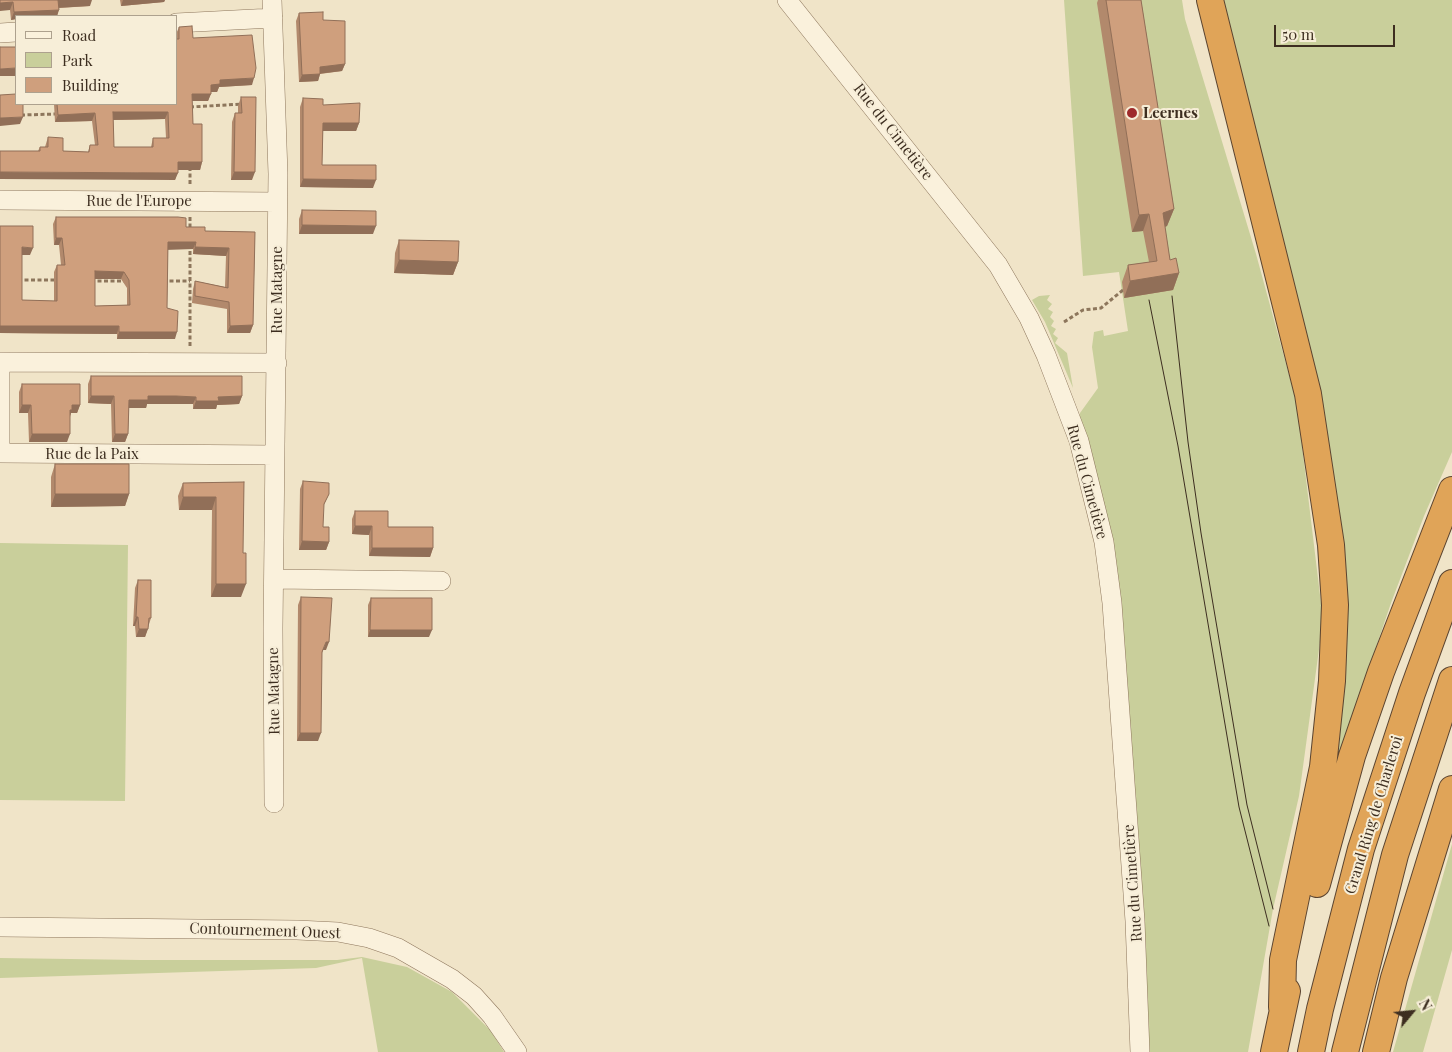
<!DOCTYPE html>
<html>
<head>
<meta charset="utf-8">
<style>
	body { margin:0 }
	#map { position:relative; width:1452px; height:1052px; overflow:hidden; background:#f0e4c8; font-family:"Playfair Display",serif }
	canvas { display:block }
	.legend { position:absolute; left:15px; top:15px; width:162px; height:90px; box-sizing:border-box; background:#f7eed8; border:1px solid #ada18e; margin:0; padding:6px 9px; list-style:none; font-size:15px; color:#3d2e20 }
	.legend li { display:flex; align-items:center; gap:10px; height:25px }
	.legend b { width:25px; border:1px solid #ada18e }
	.north { position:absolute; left:1387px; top:987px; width:50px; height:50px; -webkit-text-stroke:4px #f7eed8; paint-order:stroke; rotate:62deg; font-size:14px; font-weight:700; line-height:20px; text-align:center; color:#3d2e20 }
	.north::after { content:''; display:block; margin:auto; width:18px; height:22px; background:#3d2e20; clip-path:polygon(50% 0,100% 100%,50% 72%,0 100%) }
	.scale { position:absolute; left:1274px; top:25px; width:121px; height:22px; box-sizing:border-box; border:2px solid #3d2e20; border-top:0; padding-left:6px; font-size:15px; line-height:18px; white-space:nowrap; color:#3d2e20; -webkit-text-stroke:4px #f7eed8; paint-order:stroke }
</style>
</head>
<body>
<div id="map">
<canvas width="1452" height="1052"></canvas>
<ul class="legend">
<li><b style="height:6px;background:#faf1dc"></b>Road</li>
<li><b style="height:14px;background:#c9cf9b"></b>Park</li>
<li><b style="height:14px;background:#cf9f7d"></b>Building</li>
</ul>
<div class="north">N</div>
<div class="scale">50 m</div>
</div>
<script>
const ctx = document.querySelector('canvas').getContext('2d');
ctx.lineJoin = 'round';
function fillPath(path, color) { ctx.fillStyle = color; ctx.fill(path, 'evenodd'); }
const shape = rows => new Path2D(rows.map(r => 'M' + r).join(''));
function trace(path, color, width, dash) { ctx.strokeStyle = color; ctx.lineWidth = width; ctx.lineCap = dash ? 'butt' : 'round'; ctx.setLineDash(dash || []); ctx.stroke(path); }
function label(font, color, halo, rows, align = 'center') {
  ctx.font = font + ' "Playfair Display",serif'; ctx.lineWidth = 4; ctx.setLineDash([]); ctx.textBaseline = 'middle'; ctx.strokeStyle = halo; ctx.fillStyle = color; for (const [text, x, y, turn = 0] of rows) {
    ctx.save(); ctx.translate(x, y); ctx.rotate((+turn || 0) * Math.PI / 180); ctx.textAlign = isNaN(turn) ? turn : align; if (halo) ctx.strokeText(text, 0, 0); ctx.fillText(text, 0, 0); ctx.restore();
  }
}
const green = shape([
	[1064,0,1182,0,1185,19,1256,254,1297,404,1323,620,1299,796,1273,909,1248,1052,1147,1052,1146,983,1137,819,1120,605,1079,422,1080,413,1098,388,1092,347,1094,332,1103,330,1104,336,1128,331,1119,272,1083,276],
	[1221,0,1452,0,1452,452,1424,516,1391,603,1336,765,1346,609],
	[1050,295,1047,300,1052,304,1048,309,1053,312,1050,317,1054,321,1051,326,1056,329,1053,334,1058,338,1055,343,1067,353,1073,388,1045,322,1032,300,1039,296],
	[0,543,128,545,125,801,0,800],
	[1452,844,1452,950,1423,1052,1393,1052],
	[362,958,316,968,0,978,0,958,140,960,337,960,362,957,407,967,452,992,491,1031,504,1052,378,1052]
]);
const path = shape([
	[190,107,242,104],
	[21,115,57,114],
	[190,167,190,186],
	[190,217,190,231],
	[18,280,57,280],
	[91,281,124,281],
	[163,281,190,281],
	[1064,322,1083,310,1101,308,1123,290],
	[190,346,190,245]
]);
const minor = shape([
	[272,0,278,174,273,628,274,803],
	[787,0,998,265,1029,318,1046,355,1079,441,1104,542,1112,603,1135,921,1140,1052],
	[176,23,273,18],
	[0,33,16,32],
	[0,200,277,202],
	[0,362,0,453,275,455],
	[0,362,277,363],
	[274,579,441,581],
	[0,927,297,930,338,932,369,938,398,948,452,979,474,996,492,1016,517,1052]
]);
const highway = shape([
	[1210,0,1308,394,1331,545,1335,605,1332,681,1323,767,1283,960,1282,1007],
	[1317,884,1352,756,1381,672,1452,490],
	[1274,1052,1287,991],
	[1311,1052,1320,1009,1361,849,1412,693,1452,583],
	[1345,1052,1395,855,1452,680],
	[1376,1052,1394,978,1452,789]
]);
const tram = shape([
	[1172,296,1188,442,1201,533,1247,805,1273,909],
	[1149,300,1178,446,1239,807,1269,926]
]);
const wall = shape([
	[0,0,90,6,59,8,57,16,16,16,16,19,11,20,10,10],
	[120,0,165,0,164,2,121,6],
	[1098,0,1141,0,1174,209,1167,226,1165,227,1170,260,1179,273,1173,290,1124,298,1122,282,1128,265,1149,262,1143,231,1132,232,1097,3],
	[299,13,345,64,342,71,320,74,318,81,299,82,296,21],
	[179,27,252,85,219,87,217,92,211,92,208,101,192,101,193,124,202,162,200,170,178,170,175,180,38,151,40,147,45,147,48,137,63,151,88,152,90,145,95,145,92,121,55,122,54,104,176,104,176,34],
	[165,119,166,138,153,138,151,147,114,147,113,120],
	[241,97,252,180,231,180,232,122,235,113,238,113,238,106],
	[303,98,323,105,359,123,356,131,323,131,322,165,373,188,300,187,300,107],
	[302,210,373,234,299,234,299,219],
	[56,217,186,227,205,231,255,232,253,325,250,333,227,333,227,309,192,303,193,289,195,281,225,287,226,256,193,254,193,249,168,249,167,308,175,339,117,339,117,334,0,333,0,226,30,255,22,255,22,300,54,301,54,272,57,265,61,265,59,245,54,245,53,224],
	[95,279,121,279,127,288,127,305,95,306],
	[399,240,458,262,453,275,394,273,395,253],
	[91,376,242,396,239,404,217,405,216,409,193,409,193,404,147,404,146,408,129,408,128,434,125,442,112,442,111,404,88,403,88,384],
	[22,384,80,405,77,413,71,413,70,417,67,442,29,442,28,413,19,413,19,392],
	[55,464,129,494,125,506,51,507,51,477],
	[303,481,329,494,323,507,323,527,329,542,326,550,299,550,300,489],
	[244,482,241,597,211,597,212,510,179,510,178,496,183,483],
	[355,511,433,548,430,557,369,556,369,535,352,534,352,519],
	[138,580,151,618,145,637,136,637,135,626,133,626,135,588],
	[301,597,326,650,323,650,322,653,318,741,297,741,298,605],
	[371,598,429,637,368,637,368,605]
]);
const shadedWall = shape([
	[58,0,92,0,90,6,55,8],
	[123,0,165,0,164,2,121,6],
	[13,2,10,10,0,11,0,3],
	[59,10,57,16,16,16,16,19,11,20,14,12],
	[345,64,342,71,317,74,320,67],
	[16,68,16,76,0,76,0,69],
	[320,74,318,81,299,82,302,75],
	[254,78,252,85,219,87,217,92,208,92,211,85,220,80],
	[192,94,211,94,208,101,189,101],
	[113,112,168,112,165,119,110,120],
	[95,113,92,121,55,122,58,115],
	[23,117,20,124,0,126,0,118],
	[323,123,359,123,356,131,320,131],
	[178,162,202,162,200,170,175,170],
	[0,172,178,173,175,180,0,179],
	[234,172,255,172,252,180,231,180],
	[303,179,376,180,373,188,300,187],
	[1174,209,1167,226,1156,230,1163,213],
	[1149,214,1143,231,1132,232,1139,215],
	[302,225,376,226,373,234,299,234],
	[56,238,62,238,59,245,54,245],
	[168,242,196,242,193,249,165,250],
	[22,247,33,248,30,255,19,255],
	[195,247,229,248,226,256,193,254],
	[399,260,458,262,453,275,394,273],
	[95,271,124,272,121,279,92,279],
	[1179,273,1173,290,1124,298,1130,281],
	[253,325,250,333,227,333,230,326],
	[0,326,119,326,117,334,0,333],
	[119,332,177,332,175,339,117,339],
	[91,396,114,396,111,404,88,403],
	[148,396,176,396,196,397,193,404,147,404,146,408,126,408,129,400],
	[242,396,239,404,217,405,216,409,193,409,196,401,218,397],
	[22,405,31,405,28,413,19,413],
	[72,405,80,405,77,413,71,413,69,418,67,418],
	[32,434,70,434,67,442,29,442],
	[115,434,128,434,125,442,112,442],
	[55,494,129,494,125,506,51,507],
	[183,497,216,497,212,510,179,510],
	[355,526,372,526,369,535,352,534],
	[302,541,329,542,326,550,299,550],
	[372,548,433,548,430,557,369,556],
	[216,584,246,584,241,597,211,597],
	[136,617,138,617,135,626,133,626],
	[139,629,148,629,145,637,136,637],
	[370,630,432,630,429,637,368,637],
	[326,642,329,642,326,650,323,650,319,660],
	[300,733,321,733,318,741,297,741]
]);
const building = shape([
	[0,0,61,0,58,0,59,10,14,12,13,2,0,3,0,0],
	[1106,0,1141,0,1174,209,1163,213,1170,260,1176,258,1179,273,1130,281,1128,265,1157,261,1149,214,1139,215,1106,0],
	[323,12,323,20,345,21,345,64,320,67,320,74,302,75,299,13,323,12],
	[192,26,193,38,252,35,256,68,254,78,220,80,220,84,211,85,211,94,192,94,193,124,202,124,202,162,178,162,178,173,0,172,0,151,40,151,40,147,48,147,48,137,63,138,63,151,89,152,90,145,98,145,95,113,58,115,57,104,176,104,176,39,179,39,179,27,192,26],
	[113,112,168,112,169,138,153,138,153,147,114,147,113,112],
	[0,47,16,47,16,68,0,69,0,47],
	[16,94,16,104,23,104,23,117,0,118,0,95,16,94],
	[241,97,256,97,255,172,234,172,235,113,242,113,241,97],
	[303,98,323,99,323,105,360,103,359,123,323,123,322,165,376,165,376,180,303,179,303,98],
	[302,210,376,211,376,226,302,225,302,210],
	[56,217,178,217,186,218,186,227,205,227,205,231,255,232,253,325,230,326,229,302,195,296,195,281,228,288,229,248,195,247,196,242,168,242,167,308,178,311,177,332,119,332,119,326,0,326,0,226,33,226,33,248,22,247,22,300,57,301,57,265,65,265,62,238,56,238,56,217],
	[95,271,124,272,129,280,130,305,95,306,95,271],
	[399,240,459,241,458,262,399,260,399,240],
	[91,376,242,376,242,396,218,397,219,401,196,401,196,397,176,396,148,396,148,400,129,400,128,434,115,434,114,396,91,396,91,376],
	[22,384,80,384,80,405,72,405,72,410,70,410,70,434,32,434,31,405,22,405,22,384],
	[55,464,129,464,129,494,55,494,55,464],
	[303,481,329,483,329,494,324,504,323,527,329,527,329,542,302,541,303,481],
	[244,482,243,553,246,553,246,584,216,584,216,497,183,497,183,483,244,482],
	[355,511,388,511,388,527,433,527,433,548,372,548,372,526,355,526,355,511],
	[138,580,151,580,151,618,149,618,148,629,139,629,138,617,136,617,138,580],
	[301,597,332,598,329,642,326,642,322,652,321,733,300,733,301,597],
	[371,598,432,598,432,630,370,630,371,598]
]);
const markers = [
	[1132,113,6,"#9e2a2b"]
];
const poiNames = [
	["Leernes",1143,113]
];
const streetNames = [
	["Rue du Cimetière",893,132,52],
	["Rue de l'Europe",139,201],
	["Rue Matagne",277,290,-90],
	["Rue de la Paix",92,454],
	["Rue du Cimetière",1087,482,75],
	["Rue Matagne",274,691,-91],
	["Grand Ring de Charleroi",1374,815,-73],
	["Rue du Cimetière",1133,883,-94],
	["Contournement Ouest",265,931,2]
];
fillPath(green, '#c9cf9b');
trace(minor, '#8d765c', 20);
trace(highway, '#5b4430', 28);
trace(path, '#8d765c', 3, [4, 2.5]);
trace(minor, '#faf1dc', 19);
trace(highway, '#e0a458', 26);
trace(tram, '#3d2e20', 1);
fillPath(wall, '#b2896c');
fillPath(shadedWall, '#916f58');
fillPath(building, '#cf9f7d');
trace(building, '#916f58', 1);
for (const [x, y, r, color] of markers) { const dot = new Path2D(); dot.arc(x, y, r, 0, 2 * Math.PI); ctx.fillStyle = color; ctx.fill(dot); trace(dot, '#f7eed8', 2); }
label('bold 15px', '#3d2e20', '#f7eed8', poiNames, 'left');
label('15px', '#3d2e20', '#f7eed8', streetNames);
</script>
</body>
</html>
